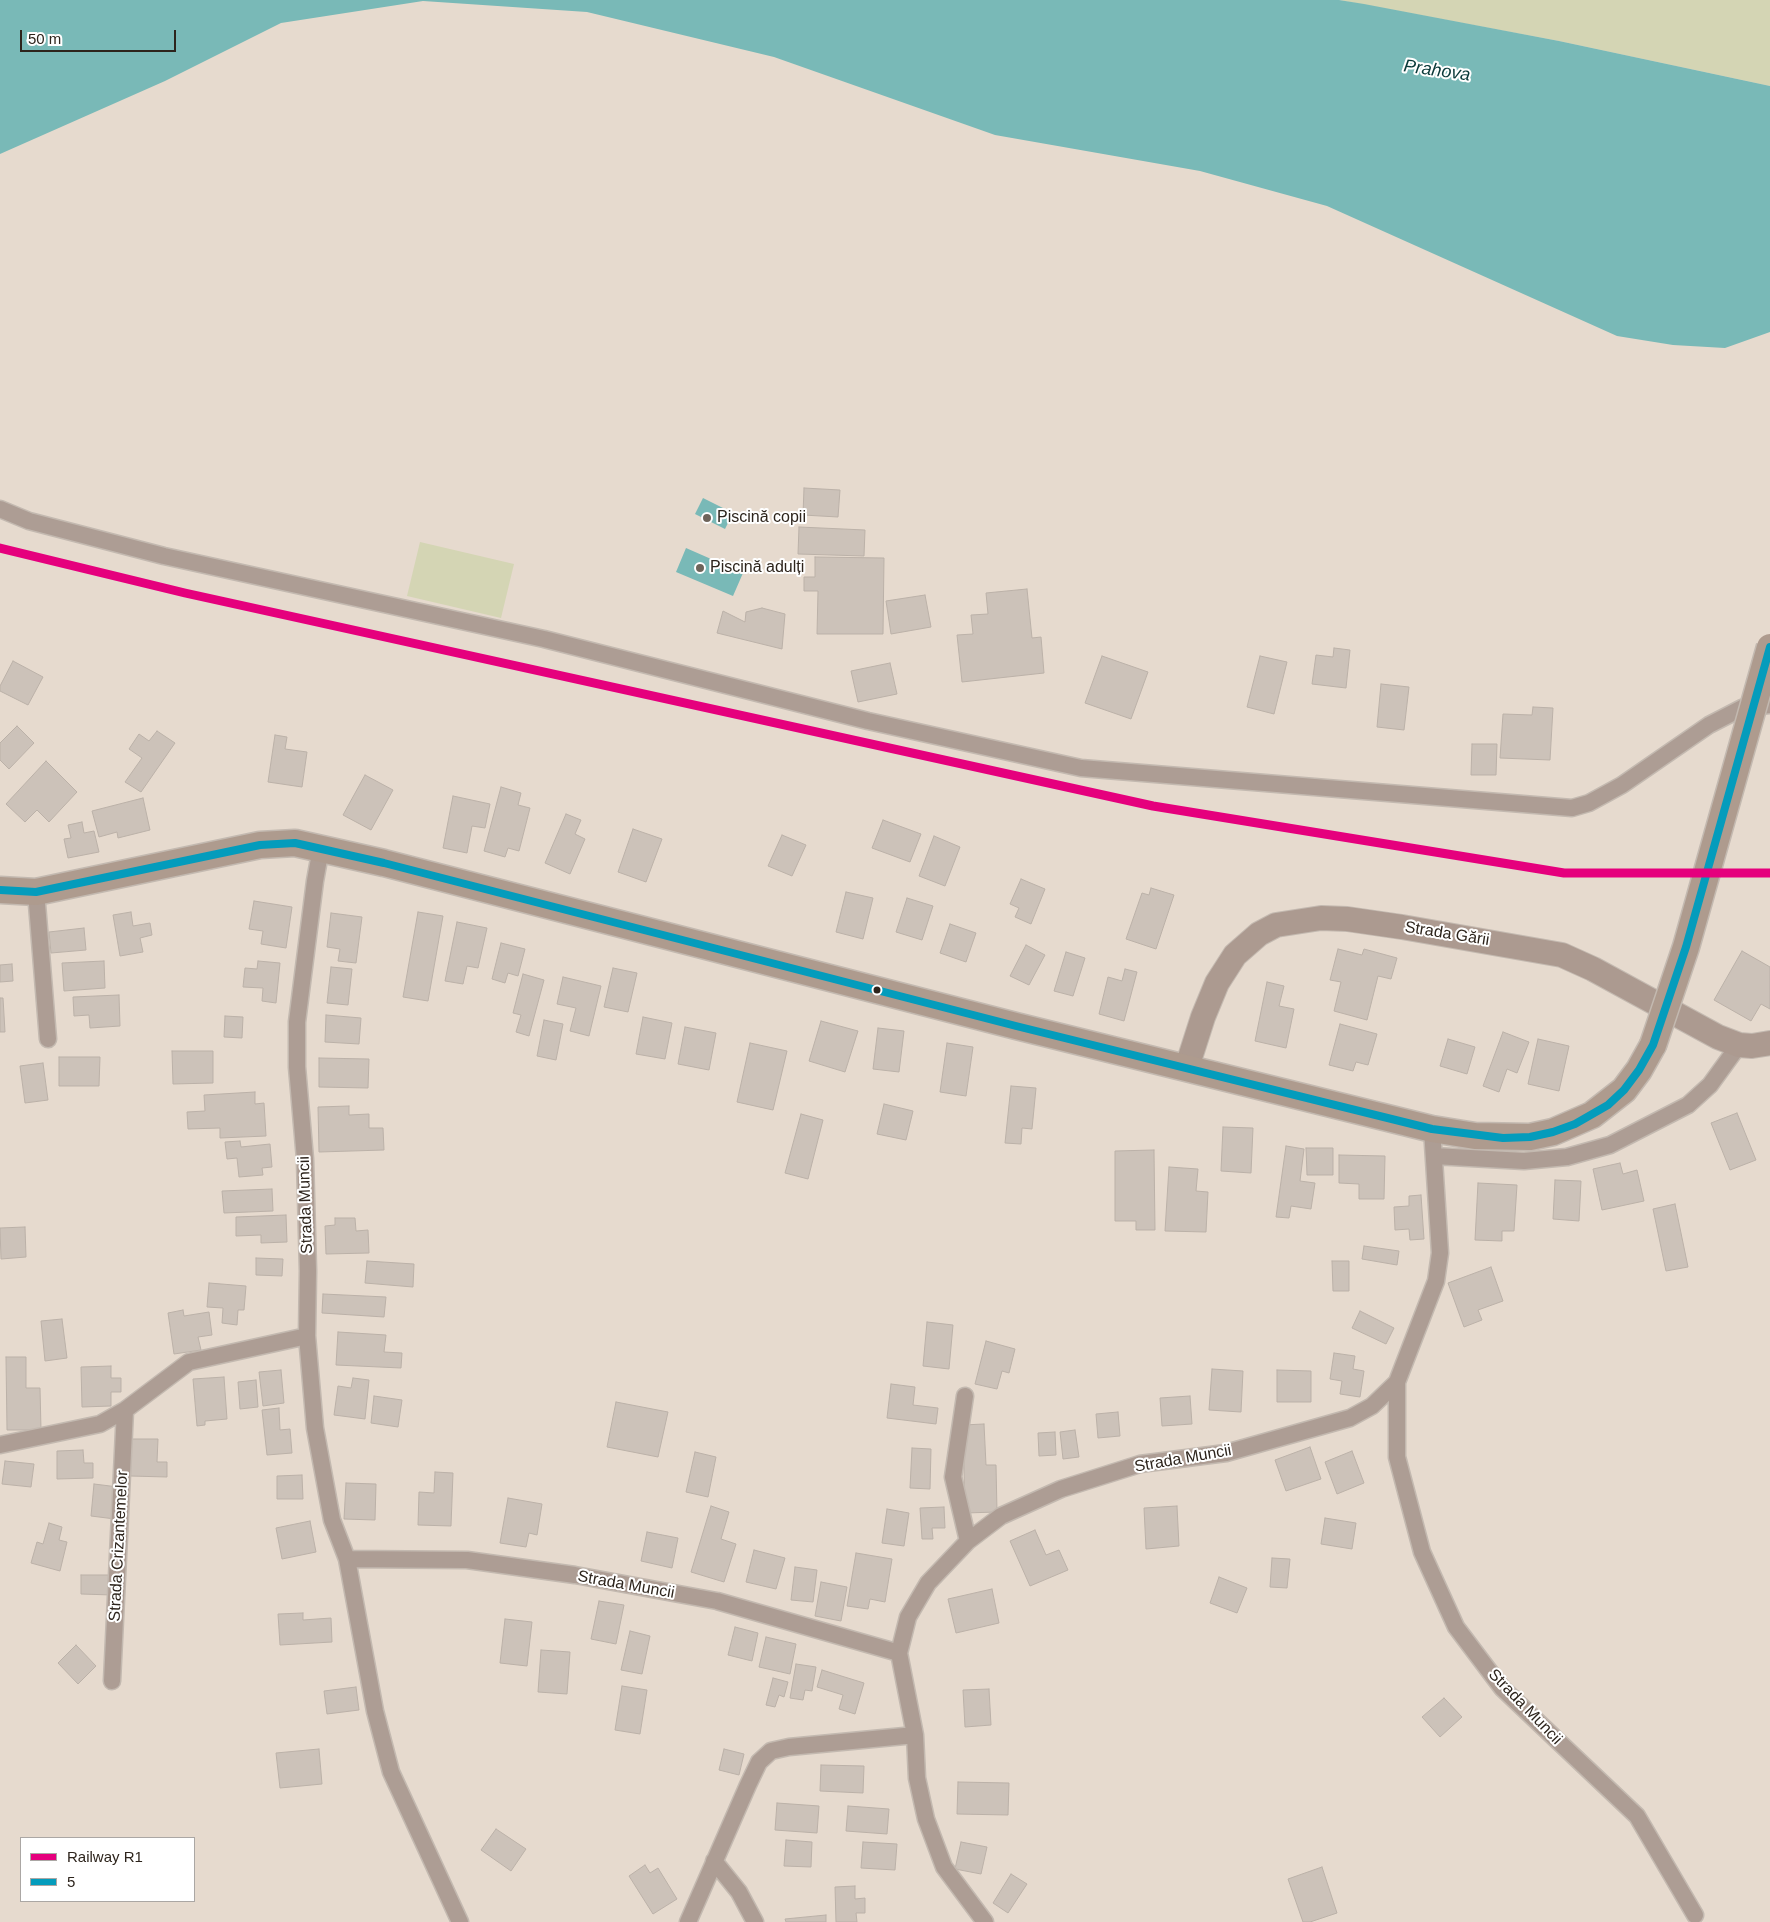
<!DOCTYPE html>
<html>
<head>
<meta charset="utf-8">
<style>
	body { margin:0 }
	#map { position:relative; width:1770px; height:1922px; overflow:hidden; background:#e6dace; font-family:Helvetica,sans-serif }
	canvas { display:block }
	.legend { position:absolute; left:20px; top:1837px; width:175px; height:65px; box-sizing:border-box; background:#fff; border:1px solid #aba7a4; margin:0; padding:6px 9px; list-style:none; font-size:15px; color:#2d241c }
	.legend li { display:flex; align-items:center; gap:10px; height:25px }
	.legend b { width:25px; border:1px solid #aba7a4 }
	.scale { position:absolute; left:20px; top:30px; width:156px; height:22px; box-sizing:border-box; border:2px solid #2d241c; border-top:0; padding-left:6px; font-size:15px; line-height:18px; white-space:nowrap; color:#2d241c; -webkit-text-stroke:4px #fff; paint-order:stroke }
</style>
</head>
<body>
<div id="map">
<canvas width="1770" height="1922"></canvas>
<ul class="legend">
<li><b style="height:6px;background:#e5007d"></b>Railway R1</li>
<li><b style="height:6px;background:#049cbc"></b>5</li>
</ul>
<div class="scale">50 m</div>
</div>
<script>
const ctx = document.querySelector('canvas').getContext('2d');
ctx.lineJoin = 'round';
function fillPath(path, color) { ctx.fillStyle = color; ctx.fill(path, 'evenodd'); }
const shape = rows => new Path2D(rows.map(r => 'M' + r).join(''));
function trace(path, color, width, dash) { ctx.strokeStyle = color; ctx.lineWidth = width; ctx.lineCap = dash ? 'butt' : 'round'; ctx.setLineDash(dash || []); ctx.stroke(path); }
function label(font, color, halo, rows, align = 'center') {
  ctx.font = font + ' Helvetica,sans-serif'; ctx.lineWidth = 4; ctx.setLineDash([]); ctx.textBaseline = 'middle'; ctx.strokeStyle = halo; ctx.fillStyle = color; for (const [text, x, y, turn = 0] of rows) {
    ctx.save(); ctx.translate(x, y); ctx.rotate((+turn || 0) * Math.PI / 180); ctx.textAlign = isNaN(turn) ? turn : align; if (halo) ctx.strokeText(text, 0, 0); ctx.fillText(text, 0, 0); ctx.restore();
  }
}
const green = shape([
	[1339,0,1770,0,1770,86,1559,41],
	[420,542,514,564,501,618,407,596]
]);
const water = shape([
	[0,0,1339,0,1364,4,1559,41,1770,86,1770,332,1725,348,1673,345,1617,336,1327,206,1200,171,995,135,774,57,587,12,423,1,281,23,165,81,0,154],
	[703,498,733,513,725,529,695,514],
	[686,548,743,573,733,596,676,572]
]);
const building = shape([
	[804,488,840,490,838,517,803,515,804,488],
	[799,527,865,530,864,556,798,554,799,527],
	[815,557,884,558,883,634,817,634,818,591,804,591,804,577,815,577,815,557],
	[1027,589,1032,638,1041,637,1044,673,962,682,957,635,973,634,971,615,988,614,986,593,1027,589],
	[925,595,931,627,891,634,886,601,925,595],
	[762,608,785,614,782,649,717,633,723,611,745,622,746,612,762,608],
	[1334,648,1350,650,1346,688,1312,684,1316,655,1333,657,1334,648],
	[1102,656,1148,672,1131,719,1085,703,1102,656],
	[1260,656,1287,662,1274,714,1247,707,1260,656],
	[13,661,43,677,28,705,0,691,0,686,13,661],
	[890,663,897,694,858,702,851,671,890,663],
	[1381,684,1409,687,1404,730,1377,727,1381,684],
	[1533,707,1553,708,1550,760,1500,758,1503,714,1532,715,1533,707],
	[17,726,34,743,9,769,0,760,0,743,17,726],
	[157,731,175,743,141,792,125,782,142,758,129,749,139,734,149,741,157,731],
	[275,735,287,737,285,749,307,752,302,787,268,782,275,735],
	[1472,744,1497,744,1496,775,1471,775,1472,744],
	[46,761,77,792,49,822,37,810,25,822,6,804,46,761],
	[365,775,393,790,371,830,343,815,365,775],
	[501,787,521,793,518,805,530,808,519,851,508,848,505,857,484,851,501,787],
	[453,796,490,804,485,828,472,826,467,853,443,848,453,796],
	[143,798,150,830,118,838,117,832,99,837,92,811,143,798],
	[566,814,581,820,575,834,585,839,570,874,545,863,566,814],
	[883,820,921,834,910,862,872,848,883,820],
	[82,822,84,833,94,831,99,852,68,858,64,839,71,838,68,825,82,822],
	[633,829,662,839,646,882,618,872,633,829],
	[782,835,806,845,792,876,768,866,782,835],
	[934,836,960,847,945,886,919,876,934,836],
	[1021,879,1045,889,1031,924,1015,917,1019,908,1010,904,1021,879],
	[1151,888,1174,895,1156,949,1126,939,1142,893,1149,895,1151,888],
	[846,892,873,898,863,939,836,932,846,892],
	[907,898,933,906,922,940,896,932,907,898],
	[254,901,292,907,286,948,261,944,263,931,249,929,254,901],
	[131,912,133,926,150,923,152,935,140,938,143,952,120,956,113,915,131,912],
	[418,912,443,916,428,1001,403,997,418,912],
	[331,913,362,917,356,963,338,961,340,949,327,947,331,913],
	[457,922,487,928,478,968,467,966,463,984,445,981,457,922],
	[950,924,976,933,966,962,940,953,950,924],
	[84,928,86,950,51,953,49,932,84,928],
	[501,943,525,949,518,976,508,973,505,983,492,979,501,943],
	[1026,945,1045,955,1029,985,1010,976,1026,945],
	[1338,949,1362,955,1364,949,1397,958,1391,979,1378,976,1367,1020,1334,1011,1341,982,1330,980,1338,949],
	[1742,951,1770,967,1770,1009,1761,1004,1751,1021,1714,1000,1742,951],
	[1066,952,1085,958,1073,996,1054,991,1066,952],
	[104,961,105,988,64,991,62,963,104,961],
	[258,961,280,963,276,1003,262,1001,263,988,243,987,245,968,257,969,258,961],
	[12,964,13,981,0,982,0,965,12,964],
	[331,967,352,969,348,1005,327,1003,331,967],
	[613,968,637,973,628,1012,604,1007,613,968],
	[1125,969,1137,972,1124,1021,1099,1014,1108,977,1122,981,1125,969],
	[523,974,544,980,529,1036,516,1032,521,1015,513,1013,523,974],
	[563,977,601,986,589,1036,570,1031,576,1008,557,1004,563,977],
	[1267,982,1284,986,1279,1006,1294,1009,1286,1048,1255,1041,1267,982],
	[119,995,120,1026,90,1028,89,1015,74,1016,73,997,119,995],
	[0,998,3,998,5,1032,0,1032,0,998],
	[326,1015,361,1018,359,1044,325,1042,326,1015],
	[225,1016,243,1017,242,1038,224,1037,225,1016],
	[643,1017,672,1023,665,1059,636,1054,643,1017],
	[544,1020,563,1024,556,1060,537,1056,544,1020],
	[821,1021,858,1031,845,1072,809,1061,821,1021],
	[1340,1024,1377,1034,1368,1065,1356,1062,1353,1071,1329,1065,1340,1024],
	[685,1027,716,1033,709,1070,678,1064,685,1027],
	[878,1028,904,1031,899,1072,873,1069,878,1028],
	[1503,1032,1529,1042,1517,1073,1507,1069,1499,1092,1483,1086,1503,1032],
	[1448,1039,1475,1047,1467,1074,1440,1066,1448,1039],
	[1538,1039,1569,1046,1559,1091,1528,1084,1538,1039],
	[750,1043,787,1051,773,1110,737,1102,750,1043],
	[947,1043,973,1047,966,1096,940,1092,947,1043],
	[172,1051,213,1051,213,1083,173,1084,172,1051],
	[59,1057,100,1057,99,1086,59,1086,59,1057],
	[319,1058,369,1059,368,1088,319,1087,319,1058],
	[43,1063,48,1100,25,1103,20,1066,43,1063],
	[1011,1086,1036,1088,1032,1129,1022,1128,1021,1144,1005,1143,1011,1086],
	[255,1092,255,1104,264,1103,266,1136,220,1138,220,1128,188,1129,187,1112,205,1111,204,1095,255,1092],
	[884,1104,913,1111,906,1140,877,1134,884,1104],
	[349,1106,349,1115,369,1114,369,1128,383,1128,384,1150,319,1152,318,1107,349,1106],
	[1737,1113,1756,1160,1730,1170,1711,1123,1737,1113],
	[801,1114,823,1120,808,1179,785,1173,801,1114],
	[1223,1127,1253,1128,1251,1173,1221,1171,1223,1127],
	[240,1141,241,1147,270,1144,272,1167,262,1168,263,1175,239,1177,237,1158,227,1159,225,1142,240,1141],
	[1286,1146,1304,1149,1300,1181,1315,1183,1311,1209,1291,1206,1289,1218,1276,1217,1286,1146],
	[1306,1148,1333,1148,1333,1175,1307,1175,1306,1148],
	[1154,1150,1155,1230,1136,1230,1136,1221,1115,1221,1115,1151,1154,1150],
	[1339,1155,1385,1156,1384,1199,1359,1199,1359,1184,1339,1183,1339,1155],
	[1620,1163,1623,1174,1637,1170,1644,1201,1602,1210,1593,1169,1620,1163],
	[1169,1167,1198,1169,1196,1191,1208,1192,1206,1232,1165,1231,1169,1167],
	[1555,1180,1581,1181,1579,1221,1553,1219,1555,1180],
	[1478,1183,1517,1185,1514,1231,1502,1231,1502,1241,1475,1240,1478,1183],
	[272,1189,273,1211,224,1213,222,1191,272,1189],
	[1421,1195,1424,1239,1410,1240,1409,1229,1395,1230,1394,1207,1409,1206,1409,1196,1421,1195],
	[1675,1204,1688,1267,1666,1271,1653,1209,1675,1204],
	[286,1215,287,1242,261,1243,261,1235,236,1236,236,1217,286,1215],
	[335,1218,355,1218,356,1231,368,1230,369,1253,326,1254,325,1226,335,1225,335,1218],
	[25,1227,26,1257,1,1259,0,1228,25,1227],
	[1364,1246,1399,1251,1397,1265,1362,1259,1364,1246],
	[256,1258,283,1259,282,1276,256,1275,256,1258],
	[367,1261,414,1264,413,1287,365,1283,367,1261],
	[1332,1261,1349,1261,1349,1291,1333,1291,1332,1261],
	[1491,1267,1503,1301,1478,1310,1482,1320,1464,1327,1448,1283,1491,1267],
	[209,1283,246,1286,244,1310,238,1310,237,1325,222,1323,223,1308,207,1307,209,1283],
	[323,1294,386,1297,384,1317,322,1313,323,1294],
	[183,1310,184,1316,209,1312,212,1335,198,1337,201,1350,174,1354,168,1313,183,1310],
	[1360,1311,1394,1328,1386,1344,1352,1328,1360,1311],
	[62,1319,67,1358,45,1361,41,1321,62,1319],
	[927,1322,953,1325,949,1369,923,1366,927,1322],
	[338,1332,386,1335,384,1352,402,1353,401,1368,336,1365,338,1332],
	[986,1341,1015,1349,1009,1373,1002,1371,997,1389,975,1384,986,1341],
	[1334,1353,1355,1356,1353,1369,1364,1371,1360,1397,1340,1394,1342,1381,1330,1379,1334,1353],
	[6,1357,26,1357,26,1388,40,1388,41,1430,7,1430,6,1357],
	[111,1366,111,1378,121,1378,121,1392,111,1392,111,1406,82,1407,81,1367,111,1366],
	[1212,1369,1243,1371,1241,1412,1209,1410,1212,1369],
	[281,1370,284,1403,263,1406,259,1372,281,1370],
	[1277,1370,1311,1371,1311,1402,1277,1402,1277,1370],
	[224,1377,227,1419,205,1421,205,1425,197,1426,193,1379,224,1377],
	[353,1378,369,1380,365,1419,334,1415,338,1386,351,1388,353,1378],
	[256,1380,258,1407,240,1409,238,1382,256,1380],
	[891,1384,915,1387,913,1405,938,1408,936,1424,887,1418,891,1384],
	[374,1396,402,1400,398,1427,371,1423,374,1396],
	[1190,1396,1192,1424,1162,1426,1160,1398,1190,1396],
	[616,1402,668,1412,658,1457,607,1447,616,1402],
	[279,1408,280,1430,290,1429,292,1453,267,1455,262,1410,279,1408],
	[1118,1412,1120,1436,1098,1438,1096,1414,1118,1412],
	[984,1424,986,1465,996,1465,997,1512,965,1513,963,1425,984,1424],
	[1075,1430,1079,1457,1063,1459,1060,1432,1075,1430],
	[1055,1432,1056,1455,1039,1456,1038,1433,1055,1432],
	[131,1439,158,1439,157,1462,167,1462,167,1477,130,1476,131,1439],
	[1310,1447,1321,1479,1286,1491,1275,1460,1310,1447],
	[912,1448,931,1449,930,1489,910,1488,912,1448],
	[83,1450,84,1463,93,1463,93,1478,57,1479,57,1451,83,1450],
	[1352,1451,1364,1483,1337,1494,1325,1462,1352,1451],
	[695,1452,716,1457,708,1497,686,1492,695,1452],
	[5,1461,34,1464,31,1487,2,1484,5,1461],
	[435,1472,453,1473,451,1526,418,1525,419,1492,434,1493,435,1472],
	[302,1475,303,1499,277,1499,277,1476,302,1475],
	[346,1483,376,1484,375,1520,344,1519,346,1483],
	[94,1484,118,1487,115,1519,91,1516,94,1484],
	[508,1498,542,1504,537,1535,529,1533,526,1547,500,1543,508,1498],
	[711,1506,729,1512,721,1539,736,1544,724,1582,691,1572,711,1506],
	[1177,1506,1179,1546,1146,1549,1144,1508,1177,1506],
	[944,1507,945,1528,932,1528,933,1539,922,1539,920,1508,944,1507],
	[887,1509,909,1513,904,1546,882,1543,887,1509],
	[1325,1518,1356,1523,1352,1549,1321,1544,1325,1518],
	[310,1521,316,1552,282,1559,276,1528,310,1521],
	[49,1523,62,1527,59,1540,67,1542,60,1571,31,1563,37,1542,43,1544,49,1523],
	[1035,1530,1046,1555,1059,1550,1068,1570,1030,1586,1010,1541,1035,1530],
	[647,1532,678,1538,672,1568,641,1561,647,1532],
	[754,1550,785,1558,776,1589,746,1582,754,1550],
	[856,1553,892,1559,885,1602,870,1599,868,1609,847,1606,856,1553],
	[1272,1558,1290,1559,1287,1588,1270,1587,1272,1558],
	[795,1567,817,1570,813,1602,791,1600,795,1567],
	[81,1575,112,1575,112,1595,81,1594,81,1575],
	[1219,1577,1247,1588,1237,1613,1210,1603,1219,1577],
	[821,1582,847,1587,841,1621,815,1616,821,1582],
	[992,1589,999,1623,956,1633,948,1599,992,1589],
	[599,1601,624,1605,616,1644,591,1639,599,1601],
	[303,1613,303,1620,331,1618,332,1642,280,1645,278,1614,303,1613],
	[505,1619,532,1622,527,1666,500,1663,505,1619],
	[735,1627,758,1633,752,1661,728,1655,735,1627],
	[630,1631,650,1636,642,1674,621,1670,630,1631],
	[766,1637,796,1644,790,1674,759,1667,766,1637],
	[76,1645,96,1666,78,1684,58,1663,76,1645],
	[541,1650,570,1652,567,1694,538,1692,541,1650],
	[796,1664,816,1667,812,1691,805,1690,803,1700,790,1698,796,1664],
	[822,1670,864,1683,855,1714,839,1709,843,1695,817,1687,822,1670],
	[773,1678,788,1682,784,1697,779,1695,775,1707,766,1705,773,1678],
	[622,1686,647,1690,640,1734,615,1730,622,1686],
	[356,1687,359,1710,327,1714,324,1691,356,1687],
	[989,1689,991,1725,965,1727,963,1690,989,1689],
	[1444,1698,1462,1717,1440,1737,1422,1717,1444,1698],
	[319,1749,322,1784,280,1788,276,1753,319,1749],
	[724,1749,744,1754,739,1775,719,1770,724,1749],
	[821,1765,864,1766,863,1793,820,1791,821,1765],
	[958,1782,1009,1783,1008,1815,957,1814,958,1782],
	[777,1803,819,1806,817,1833,775,1830,777,1803],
	[848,1806,889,1809,887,1834,846,1831,848,1806],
	[496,1829,526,1849,511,1871,481,1850,496,1829],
	[786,1840,812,1842,811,1867,784,1866,786,1840],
	[863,1842,897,1844,895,1870,861,1868,863,1842],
	[961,1842,987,1847,981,1874,955,1869,961,1842],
	[645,1865,650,1873,658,1868,677,1899,653,1914,629,1876,645,1865],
	[1322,1867,1337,1913,1310,1922,1303,1922,1288,1879,1322,1867],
	[1011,1874,1027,1884,1008,1913,993,1903,1011,1874],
	[855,1886,855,1899,865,1898,865,1913,856,1913,857,1922,836,1922,835,1887,855,1886],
	[826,1915,826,1922,786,1922,785,1919,826,1915]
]);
const street = shape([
	[0,509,29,521,164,556,544,639,868,721,1081,768,1572,808,1589,803,1622,785,1709,725,1742,708,1770,705],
	[321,848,315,881,297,1022,297,1067,305,1159,308,1271,307,1336,315,1428,332,1520,347,1559,375,1711,391,1772,460,1922],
	[36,892,48,1039],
	[1434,1156,1524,1161,1567,1157,1610,1145,1688,1105,1710,1085,1739,1045],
	[1397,1382,1397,1457,1422,1552,1456,1627,1502,1688,1637,1816,1695,1915],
	[965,1396,953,1477,968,1541],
	[0,1445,100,1424,125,1410,189,1362,307,1336],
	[347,1559,467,1560,575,1575,717,1601,899,1653],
	[112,1681,125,1410],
	[714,1861,739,1892,755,1922],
	[688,1922,748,1785,759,1762,771,1751,789,1747,915,1735],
	[985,1922,944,1867,926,1819,917,1778,915,1735,899,1653,908,1617,928,1583,968,1541,1001,1516,1061,1489,1140,1464,1226,1453,1350,1418,1372,1406,1397,1382,1436,1281,1440,1253,1432,1129]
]);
const secondary = shape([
	[1187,1067,1203,1017,1217,983,1235,955,1259,934,1276,925,1321,918,1347,919,1402,927,1562,955,1593,969,1718,1037,1739,1045,1752,1046,1770,1043]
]);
const primary = shape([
	[0,890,36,892,260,845,295,843,384,863,1016,1026,1432,1129,1475,1136,1530,1137,1553,1132,1592,1115,1624,1090,1639,1070,1653,1045]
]);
const primaryBridge = shape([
	[1653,1045,1686,947,1770,647]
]);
const bus1 = shape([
	[0,890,36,892,260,845,295,843,384,863,1016,1026,1432,1129,1503,1138,1530,1137,1553,1132,1575,1124,1608,1105,1624,1090,1639,1070,1653,1045,1686,947,1770,647]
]);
const rail1 = shape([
	[0,548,185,593,1153,806,1564,873,1770,873]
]);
const markers = [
	[707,518,5,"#6e645a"],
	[700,568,5,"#6e645a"],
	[877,990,4.5,"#2d241c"]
];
const poiNames = [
	["Piscină copii",717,518],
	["Piscină adulți",710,568]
];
const streetNames = [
	["Strada Gării",1447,934,9],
	["Strada Muncii",306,1205,-92],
	["Strada Muncii",1183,1459,-10],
	["Strada Crizantemelor",119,1546,-87],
	["Strada Muncii",626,1585,10],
	["Strada Muncii",1525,1707,46]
];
const waterNames = [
	["Prahova",1437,71,8]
];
fillPath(green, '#d4d5b4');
fillPath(water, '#79b9b7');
fillPath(building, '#ccc2b9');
trace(building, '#bbb1a8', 1);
trace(street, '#c3b9b0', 19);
trace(secondary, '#c3b9b0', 26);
trace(primary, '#c3b9b0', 29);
trace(street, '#ad9d94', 16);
trace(secondary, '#ac9a90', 24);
trace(primary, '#ae9b8e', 26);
trace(primaryBridge, '#c3b9b0', 29, []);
trace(primaryBridge, '#ae9b8e', 26);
trace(bus1, '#049cbc', 8);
trace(rail1, '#e5007d', 9);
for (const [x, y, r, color] of markers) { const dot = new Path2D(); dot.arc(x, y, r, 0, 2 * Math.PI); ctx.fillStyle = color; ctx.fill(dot); trace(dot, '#fff', 2); }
label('16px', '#2d241c', '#fff', poiNames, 'left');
label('16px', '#2d241c', '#fff', streetNames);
label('italic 18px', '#093939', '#fff', waterNames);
</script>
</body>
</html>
